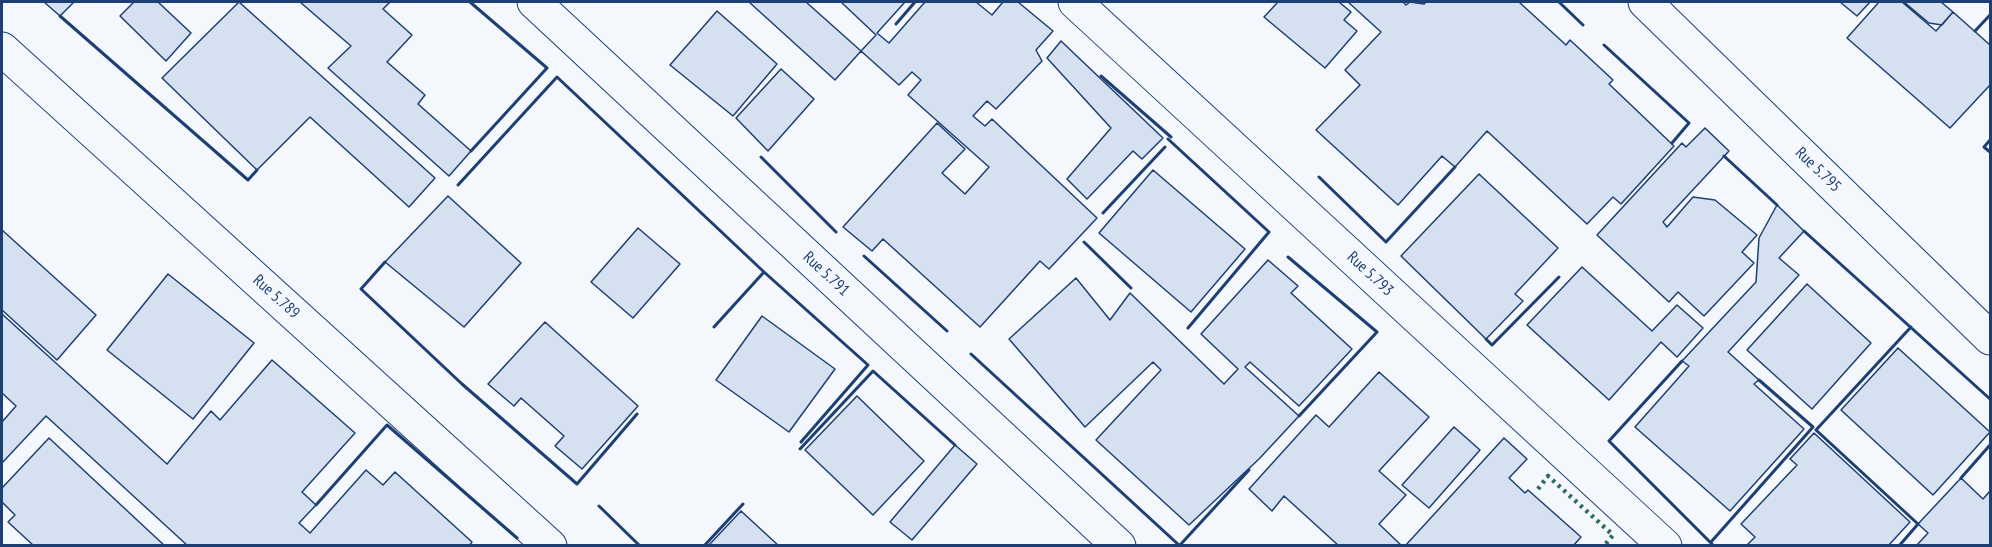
<!DOCTYPE html>
<html>
<head>
<meta charset="utf-8">
<style>
	body { margin:0 }
	#map { position:relative; width:1992px; height:547px; overflow:hidden; background:#f4f7fb; font-family:"PT Sans Narrow",sans-serif }
	canvas { display:block }
	.frame { position:absolute; inset:0; border:3px solid #1d3f73; pointer-events:none }
</style>
</head>
<body>
<div id="map">
<canvas width="1992" height="547"></canvas>
<div class="frame"></div>
</div>
<script>
const ctx = document.querySelector('canvas').getContext('2d');
ctx.lineJoin = 'round';
function fillPath(path, color) { ctx.fillStyle = color; ctx.fill(path, 'evenodd'); }
const shape = rows => new Path2D(rows.map(r => 'M' + r).join(''));
function trace(path, color, width, dash) { ctx.strokeStyle = color; ctx.lineWidth = width; ctx.lineCap = dash ? 'butt' : 'round'; ctx.setLineDash(dash || []); ctx.stroke(path); }
function label(font, color, halo, rows, align = 'center') {
  ctx.font = font + ' "PT Sans Narrow",sans-serif'; ctx.lineWidth = 4.5; ctx.setLineDash([]); ctx.textBaseline = 'middle'; ctx.strokeStyle = halo; ctx.fillStyle = color; for (const [text, x, y, turn = 0] of rows) {
    ctx.save(); ctx.translate(x, y); ctx.rotate((+turn || 0) * Math.PI / 180); ctx.textAlign = isNaN(turn) ? turn : align; if (halo) ctx.strokeText(text, 0, 0); ctx.fillText(text, 0, 0); ctx.restore();
  }
}
const building = shape([
	[44,2,74,2,60,16,44,2],
	[134,2,158,2,191,33,166,61,120,16,134,2],
	[239,2,435,178,409,207,310,117,257,170,162,78,239,2],
	[300,2,390,2,383,9,412,35,387,62,425,95,418,104,471,151,449,176,328,68,351,46,300,2],
	[749,2,806,2,861,51,835,80,749,2],
	[841,2,905,2,877,33,889,43,925,2,976,2,992,15,1003,2,1018,2,1053,31,1036,50,1042,61,996,109,987,101,973,116,985,126,992,119,1097,218,1049,269,1040,261,980,327,883,239,872,251,843,227,937,123,965,149,942,173,965,194,989,167,908,95,921,80,912,72,899,85,861,51,876,35,841,2],
	[1278,2,1339,2,1351,12,1344,20,1357,31,1325,68,1264,17,1278,2],
	[1348,2,1403,2,1406,5,1410,2,1424,4,1426,2,1519,2,1566,45,1570,40,1613,80,1609,84,1674,146,1621,204,1613,197,1587,224,1487,131,1455,167,1442,156,1398,205,1316,130,1360,85,1345,70,1381,32,1348,2],
	[1840,2,1870,2,1857,16,1840,2],
	[1879,2,1902,2,1936,31,1953,12,1990,45,1990,85,1950,128,1847,38,1879,2],
	[1904,2,1941,2,1953,12,1942,25,1929,23,1904,2],
	[717,11,777,64,733,116,670,65,717,11],
	[1061,41,1163,138,1142,159,1133,151,1087,199,1067,179,1111,128,1047,58,1061,41],
	[781,69,814,99,768,151,736,118,781,69],
	[1705,128,1729,151,1663,222,1667,227,1693,197,1715,200,1757,235,1742,252,1754,263,1704,316,1678,292,1669,302,1597,235,1682,143,1686,147,1705,128],
	[1153,170,1245,249,1191,312,1099,233,1153,170],
	[1479,174,1558,248,1515,294,1523,301,1486,339,1401,256,1479,174],
	[448,196,521,263,464,327,385,262,448,196],
	[1777,205,1804,231,1779,258,1799,275,1728,352,1759,380,1754,384,1804,429,1730,511,1635,427,1689,366,1682,361,1756,282,1759,238,1777,205],
	[638,228,680,264,633,318,591,282,638,228],
	[2,230,96,315,57,360,2,310,2,230],
	[1268,260,1298,286,1291,293,1352,349,1299,406,1250,362,1245,367,1299,416,1259,459,1189,525,1096,440,1161,370,1153,362,1085,427,1009,339,1076,278,1110,320,1130,293,1224,384,1238,369,1201,334,1268,260],
	[1582,267,1652,331,1677,305,1703,328,1677,357,1661,342,1609,400,1527,325,1582,267],
	[168,274,254,343,193,419,107,350,168,274],
	[1807,284,1871,343,1812,409,1747,350,1807,284],
	[2,314,167,464,211,411,220,420,272,360,355,433,302,492,316,505,299,523,310,533,366,470,383,485,395,472,472,542,469,546,188,546,46,416,2,463,2,422,16,406,2,393,2,314],
	[762,316,835,369,789,432,716,380,762,316],
	[545,322,638,406,582,469,555,446,564,436,521,398,514,406,488,384,545,322],
	[1898,348,1990,432,1933,495,1841,410,1898,348],
	[1379,372,1429,417,1379,471,1406,495,1379,524,1402,546,1339,546,1284,496,1272,511,1249,489,1316,415,1329,427,1379,372],
	[857,396,924,461,873,515,805,450,857,396],
	[1454,427,1480,450,1429,508,1402,485,1454,427],
	[1814,433,1910,522,1888,546,1747,545,1755,537,1741,524,1797,465,1790,459,1814,433],
	[49,438,165,546,34,546,8,522,15,515,2,502,2,488,49,438],
	[1504,438,1527,459,1509,478,1525,493,1528,490,1581,537,1573,546,1405,546,1504,438],
	[955,445,977,464,912,540,890,522,955,445],
	[1961,478,1983,499,1990,491,1990,546,1916,546,1928,533,1918,524,1961,478],
	[741,511,779,546,708,546,741,511]
]);
const street = shape([
	[534,2,1119,546],
	[1075,2,1665,546],
	[1645,2,1990,338],
	[2,49,550,546]
]);
const hedge = shape([
	[1538,489,1548,476,1613,535,1604,546]
]);
const wall = shape([
	[470,2,547,68,471,151],
	[1559,2,1583,25],
	[60,16,248,180,257,170],
	[896,24,915,2],
	[1975,31,1990,15],
	[1604,45,1689,123,1672,143],
	[1101,76,1171,137],
	[1168,139,1269,232,1188,328],
	[1990,140,1984,147,1990,152],
	[1724,156,1777,205],
	[761,157,836,232],
	[1319,177,1386,242,1455,167],
	[458,185,557,77,764,272,868,365,801,442],
	[1103,213,1165,147],
	[1804,231,1990,399],
	[1084,242,1131,288],
	[864,256,947,331],
	[1288,257,1377,332,1299,416],
	[385,262,361,289,462,384,577,484,637,414],
	[714,327,764,272],
	[1486,339,1492,345,1559,277],
	[971,354,1180,546],
	[1682,361,1609,441,1714,546],
	[800,449,873,371,955,445],
	[1961,478,1990,445],
	[316,505,387,425,517,538],
	[599,506,640,546],
	[1711,542,1813,427,1759,380],
	[1180,545,1249,470],
	[704,546,743,504],
	[1899,546,1918,524,1816,430,1911,327]
]);
const streetNames = [
	["Rue 5.795",1818,170,44],
	["Rue 5.791",826,274,43],
	["Rue 5.793",1370,274,43],
	["Rue 5.789",276,297,42]
];
fillPath(building, '#d5e0f0');
trace(building, '#1d3f73', 1.5);
trace(street, '#1d3f73', 35);
trace(street, '#f4f7fb', 33);
trace(hedge, '#2c6c60', 4.5, [3, 4.5]);
trace(wall, '#1d3f73', 3);
label('16px', '#1d3f73', '#f4f7fb', streetNames);
</script>
</body>
</html>
